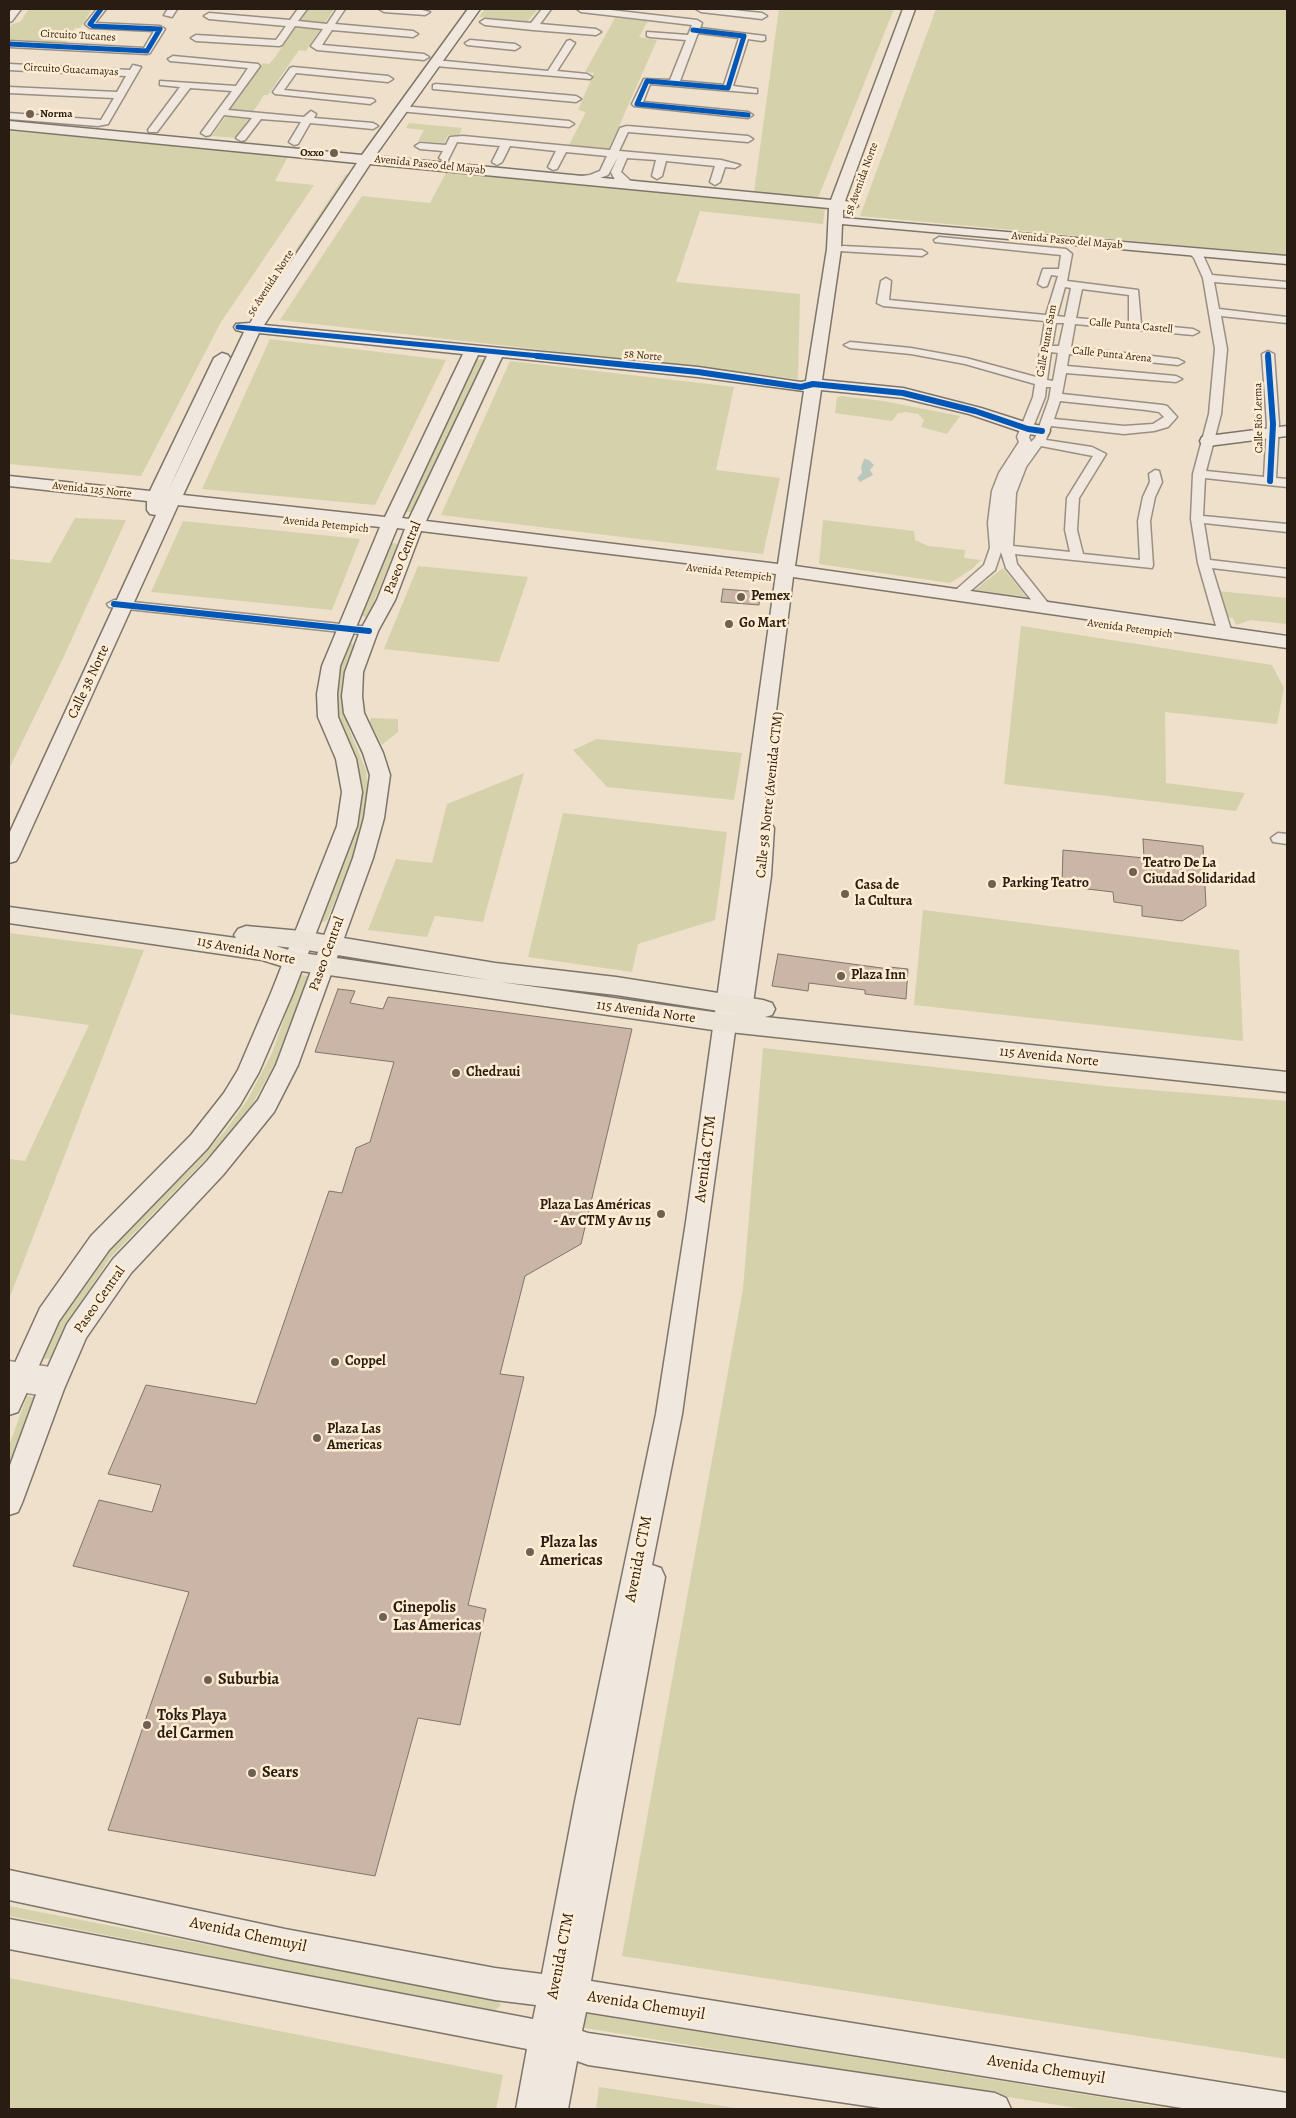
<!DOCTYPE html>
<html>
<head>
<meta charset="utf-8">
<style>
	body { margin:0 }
	#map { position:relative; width:1296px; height:2118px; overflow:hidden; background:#eee0ca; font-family:Alegreya,serif }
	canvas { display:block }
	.frame { position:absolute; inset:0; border:10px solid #291c12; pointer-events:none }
</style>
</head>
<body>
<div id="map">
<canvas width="1296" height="2118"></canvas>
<div class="frame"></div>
</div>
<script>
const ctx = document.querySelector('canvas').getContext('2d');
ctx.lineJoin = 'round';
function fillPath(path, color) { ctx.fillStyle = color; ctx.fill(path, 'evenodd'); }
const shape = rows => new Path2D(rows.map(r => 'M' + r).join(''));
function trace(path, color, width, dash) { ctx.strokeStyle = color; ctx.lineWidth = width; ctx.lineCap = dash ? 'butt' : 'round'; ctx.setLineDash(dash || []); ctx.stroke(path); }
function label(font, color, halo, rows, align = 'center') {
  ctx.font = font + ' Alegreya,serif'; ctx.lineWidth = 5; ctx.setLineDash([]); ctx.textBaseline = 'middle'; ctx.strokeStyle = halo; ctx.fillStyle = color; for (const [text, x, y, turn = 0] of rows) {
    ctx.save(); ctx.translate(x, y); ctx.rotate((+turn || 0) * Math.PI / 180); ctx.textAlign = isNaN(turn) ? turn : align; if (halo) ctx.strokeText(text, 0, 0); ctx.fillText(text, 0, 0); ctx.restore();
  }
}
const green = shape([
	[29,9,92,9,80,28,75,28,66,43,9,40,9,29,12,24,20,22],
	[307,9,334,9,306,51,299,50,268,95,264,95,236,138,212,136,263,63,269,64,276,56],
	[485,9,538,9,527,22,479,17],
	[779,9,894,9,818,198,754,192],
	[936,9,1287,9,1287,255,860,216],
	[615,18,648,21,639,37,657,40,609,149,569,145,586,112,578,110,594,73,585,72],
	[409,123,462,128,459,135,448,135,444,143,418,141,424,130,406,128],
	[9,131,289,155,275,181,314,185,221,322,141,476,9,464],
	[447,171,825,208,823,224,700,211,676,282,800,294,798,379,280,320,362,196,430,203],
	[346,174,351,175,253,319,250,319],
	[270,339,446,360,375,505,202,489],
	[482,359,484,361,412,512,406,512,405,510,477,360],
	[510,361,734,387,716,470,780,478,763,554,441,515],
	[841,396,883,401,960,416,947,434,921,427,924,420,918,414,906,412,898,413,892,421,835,413,837,398],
	[75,518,126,520,64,656,9,769,9,559,50,563],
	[823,520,914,531,915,540,928,546,965,550,964,558,981,560,972,569,950,583,819,564],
	[183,521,360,539,332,610,151,592],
	[395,543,398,545,368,615,364,617,361,614,390,544],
	[418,566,528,577,499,662,384,649],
	[1003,568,1026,597,975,590],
	[1218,591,1287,598,1287,624,1251,620,1236,625,1233,618,1226,617],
	[1021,626,1272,665,1284,688,1277,724,1165,712,1166,783,1245,793,1236,811,1004,784],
	[351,643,356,646,344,680,344,712,349,729,366,770,369,803,354,855,327,920,323,922,319,922,319,917,356,830,361,803,358,771,355,757,342,730,335,695,341,662,348,645],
	[371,718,398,719,398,732,382,745,370,722],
	[597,739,742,753,734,800,607,787,573,750],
	[524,773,483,922,435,916,427,937,368,930,396,859,432,863,447,804],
	[563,813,727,832,715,920,638,944,632,972,528,957],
	[923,910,1239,950,1243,1041,914,1005],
	[9,933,144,950,9,1299,9,1159,25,1161,89,1025,9,1014],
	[347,955,714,1010,346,958],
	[302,975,307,976,308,981,297,1013,279,1056,253,1103,230,1134,110,1258,71,1318,52,1358,44,1359,44,1351,63,1315,105,1253,152,1203,187,1172,225,1131,248,1099,272,1053,299,977],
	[763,1048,1114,1087,1287,1101,1287,2059,622,1956,743,1289],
	[27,1396,37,1398,9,1476,9,1446],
	[9,1906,492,2000,498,2001,501,2005,494,2011,9,1916],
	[9,1978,503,2075,496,2109,9,2109],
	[583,2013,1173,2109,1082,2109,591,2029,585,2028,580,2022],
	[599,2087,742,2109,596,2109]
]);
const water = shape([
	[864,459,869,460,874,465,870,470,873,475,860,482,857,478,862,473,861,467]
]);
const building = shape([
	[723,589,761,592,759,605,721,602,723,589],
	[1143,839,1203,846,1206,906,1182,921,1142,916,1142,906,1114,902,1113,892,1062,886,1063,850,1144,858,1143,839],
	[778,954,889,969,889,967,908,969,906,999,865,994,865,990,809,983,808,991,772,986,778,954],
	[338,989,355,991,350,1003,383,1009,388,997,632,1029,581,1244,525,1276,500,1374,524,1377,468,1605,486,1609,460,1725,418,1718,375,1876,108,1830,189,1592,73,1566,99,1500,152,1512,161,1485,108,1474,146,1385,256,1404,329,1191,342,1193,356,1148,370,1142,394,1062,315,1052,338,989]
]);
const street = shape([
	[12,9,21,9,12,21,9,22,9,13,12,9],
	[97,9,106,9,95,23,160,26,165,29,150,53,147,54,9,47,9,41,144,48,154,31,90,28,85,24,97,9],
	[168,9,177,9,172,17,164,15,168,9],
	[298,9,307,9,298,21,327,24,337,9,345,9,335,24,413,31,418,34,413,37,332,30,322,45,424,54,429,57,424,60,317,50,311,46,323,29,295,26,282,45,279,46,196,41,191,38,196,35,276,40,286,26,209,19,204,16,209,13,290,20,298,9],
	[379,9,418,9,430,12,425,15,384,12,379,9],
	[542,9,551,9,540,24,596,29,601,32,596,35,533,30,485,25,480,22,485,19,531,23,542,9],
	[577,9,602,9,697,20,702,23,700,28,765,36,765,40,762,41,748,39,733,86,757,89,757,93,650,84,643,102,748,112,753,115,748,118,634,106,632,104,644,79,670,80,686,40,650,37,647,36,647,32,688,35,692,25,581,12,577,9],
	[698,33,739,38,724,85,680,81,698,33],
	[696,9,723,9,762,13,767,16,762,19,701,12,696,9],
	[470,40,515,44,520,47,515,50,467,45,465,43,470,40],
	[570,40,575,43,557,71,587,74,592,77,590,79,435,66,430,63,435,60,548,71,567,41,570,40],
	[173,56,258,64,260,66,228,110,304,117,311,111,316,114,314,118,373,123,378,126,373,129,310,123,298,144,294,145,289,142,301,122,261,119,245,140,241,141,236,138,252,118,224,115,210,135,206,136,201,133,232,91,190,88,157,132,149,132,148,130,180,87,160,85,160,81,236,86,248,68,170,61,168,59,173,56],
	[9,64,130,70,133,65,141,67,108,124,98,126,9,119,9,113,101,120,114,98,9,93,9,87,117,92,126,76,9,70,9,64],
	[293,67,388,76,393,79,388,82,296,73,284,90,373,99,375,101,370,104,275,94,273,92,290,68,293,67],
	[436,84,576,96,581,99,576,102,433,89,433,85,436,84],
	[402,106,569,121,574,124,569,127,399,111,399,107,402,106],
	[627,126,748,136,753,139,748,142,628,132,619,151,721,160,740,165,735,168,725,167,720,182,715,185,710,182,715,166,666,161,662,176,657,179,652,176,656,160,627,158,621,172,634,184,629,187,615,180,611,172,618,157,608,175,592,181,576,182,571,179,572,177,590,175,600,171,607,156,566,152,557,169,553,170,548,167,556,151,510,146,502,162,497,165,492,162,500,146,457,142,448,160,444,161,439,158,443,151,420,149,415,146,420,143,446,145,450,137,463,136,610,150,620,128,627,126],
	[939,237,1066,249,1072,254,1067,281,1138,290,1141,324,1193,329,1199,332,1193,335,1075,324,1071,347,1178,359,1184,362,1178,365,1069,354,1067,366,1176,376,1182,379,1176,382,1066,373,1062,394,1163,405,1167,406,1177,417,1168,427,1154,431,1124,434,1051,426,1046,440,1092,447,1106,454,1079,498,1077,530,1083,554,1140,560,1138,521,1143,497,1150,482,1149,474,1155,470,1159,471,1162,482,1155,497,1150,521,1153,565,1152,568,1015,554,1017,564,1052,608,1045,612,1040,611,1006,568,1001,552,995,570,962,598,957,599,950,595,984,565,990,548,988,523,992,491,999,473,1019,442,1017,437,1033,397,1035,384,965,364,911,354,850,348,844,345,850,342,911,348,966,358,1036,377,1045,321,883,306,877,303,881,281,886,278,891,281,889,300,1046,315,1058,276,1051,275,1047,286,1043,287,1038,284,1043,269,1059,269,1061,255,935,242,934,240,939,237],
	[1065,287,1071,288,1065,317,1057,316,1065,287],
	[1082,289,1129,295,1129,323,1076,318,1082,289],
	[1056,323,1064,323,1059,346,1052,346,1056,323],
	[1051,352,1058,353,1053,381,1047,380,1051,352],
	[1046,387,1051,387,1049,399,1035,438,1031,442,1029,437,1045,397,1046,387],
	[1060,401,1146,410,1159,412,1164,417,1153,424,1124,426,1054,419,1060,401],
	[1041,446,1093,456,1067,498,1065,530,1070,552,1013,546,1016,493,1026,467,1041,446],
	[843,246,922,250,927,253,922,256,839,251,839,247,843,246],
	[1193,249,1203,255,1212,275,1287,282,1287,288,1214,282,1219,309,1287,317,1287,323,1221,316,1227,349,1221,414,1206,471,1264,477,1267,424,1262,354,1268,351,1274,354,1279,424,1276,478,1287,479,1287,487,1205,478,1203,516,1287,524,1287,532,1204,523,1210,560,1287,569,1287,577,1212,568,1232,633,1225,637,1218,633,1198,563,1191,519,1193,474,1209,414,1215,349,1203,278,1194,258,1188,252,1193,249],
	[114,600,369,627,376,631,369,635,109,607,107,604,114,600],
	[1278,833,1287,834,1287,844,1273,842,1271,838,1278,833],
	[9,1361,64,1369,66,1375,64,1381,57,1383,60,1389,58,1395,51,1397,9,1390,9,1361]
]);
const secondary = shape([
	[468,9,480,9,375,156,831,200,903,9,915,9,845,201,856,203,858,206,851,210,843,210,843,218,1287,256,1287,264,842,224,841,249,822,380,903,388,981,408,1031,424,1048,427,1050,431,1048,435,1042,436,1028,434,969,414,903,398,821,390,795,566,1287,636,1287,648,793,577,762,822,771,823,774,828,771,876,751,1017,748,1023,736,1024,682,1414,652,1565,661,1568,665,1577,591,1981,1287,2093,1287,2109,1188,2109,586,2012,582,2031,588,2033,995,2093,1006,2098,1011,2109,887,2109,588,2065,577,2061,568,2109,516,2109,527,2049,9,1949,9,1919,533,2019,536,2005,495,2000,285,1959,9,1900,9,1870,285,1929,495,1968,542,1974,575,1801,656,1414,686,1222,776,574,421,531,395,600,378,631,363,672,362,696,364,713,383,753,390,775,384,818,373,858,298,1065,274,1112,223,1175,131,1273,86,1338,64,1389,22,1503,18,1512,9,1515,9,1468,38,1389,67,1324,113,1259,207,1161,258,1100,276,1065,353,858,364,818,370,775,363,753,344,713,342,696,345,672,360,631,377,600,405,529,397,528,340,666,337,694,338,717,356,759,362,792,357,826,293,993,259,1072,240,1105,207,1149,109,1250,59,1321,18,1412,9,1415,9,1376,40,1308,91,1236,191,1135,224,1093,238,1070,271,993,337,826,342,792,336,759,318,717,317,694,322,666,380,527,178,505,19,856,16,861,9,863,9,834,156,515,150,514,147,510,147,501,9,486,9,476,150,491,214,358,222,353,228,355,230,358,167,493,244,332,236,330,234,327,236,324,250,323,357,163,9,129,9,121,362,155,468,9],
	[370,164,829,208,827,249,806,381,801,382,698,367,264,325,370,164],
	[259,333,463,354,385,517,183,495,259,333],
	[478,355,487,356,409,519,402,518,478,355],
	[502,357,698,377,804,391,778,564,426,521,502,357],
	[1287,426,1287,436,1208,446,1202,445,1200,441,1202,437,1208,436,1287,426]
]);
const primary = shape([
	[9,907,236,938,234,935,238,929,246,926,301,931,495,963,616,977,763,1000,772,1003,775,1009,772,1015,765,1017,1287,1072,1287,1092,720,1031,294,970,262,960,9,923,9,907],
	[276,946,301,949,489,980,295,952,276,946],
	[500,982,616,995,745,1015,720,1013,500,982]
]);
const cyclewayFar1 = shape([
	[693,30,744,36,728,88,647,81,637,104,748,115],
	[9,44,147,51,160,29,93,26,90,24,101,9],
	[238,327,550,357],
	[1268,354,1268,357]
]);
const cycleway = shape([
	[537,356,698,372,801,387,813,384,903,393,975,411,1028,429,1042,431],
	[1268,356,1273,424,1270,481],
	[114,604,369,631]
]);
const markers = [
	[30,114,5,"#6e6152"],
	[334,153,5,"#6e6152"],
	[741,597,5,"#6e6152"],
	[729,624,5,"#6e6152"],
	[1133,872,5,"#6e6152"],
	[992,884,5,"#6e6152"],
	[845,894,5,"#6e6152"],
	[841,976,5,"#6e6152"],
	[456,1073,5,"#6e6152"],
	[661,1214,5,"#6e6152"],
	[335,1362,5,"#6e6152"],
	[317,1438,5,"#6e6152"],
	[530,1552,5,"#6e6152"],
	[383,1617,5,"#6e6152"],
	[208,1680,5,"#6e6152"],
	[147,1725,5,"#6e6152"],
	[252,1773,5,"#6e6152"]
];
const farStreetnames = [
	["Circuito Tucanes",78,36,3],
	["Circuito Guacamayas",71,70,3],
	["Avenida Paseo del Mayab",430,165,6],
	["58 Avenida Norte",862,179,-70],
	["Avenida Paseo del Mayab",1067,241,5],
	["56 Avenida Norte",271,283,-57],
	["Calle Punta Castell",1131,326,5],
	["Calle Punta Sam",1047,341,-80],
	["Calle Punta Arena",1112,355,6],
	["58 Norte",643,356,5],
	["Calle Río Lerma",1259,418,-91],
	["Avenida 125 Norte",92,490,6],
	["Avenida Petempich",326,525,6],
	["Avenida Petempich",729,573,7],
	["Avenida Petempich",1130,629,8]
];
const farPoinames = [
	["Norma",40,114],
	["Oxxo",324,153,"right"]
];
const streetNames = [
	["Paseo Central",403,558,-68],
	["Calle 38 Norte",89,682,-65],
	["Calle 58 Norte (Avenida CTM)",770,795,-84],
	["115 Avenida Norte",246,951,11],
	["Paseo Central",327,954,-70],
	["115 Avenida Norte",646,1012,8],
	["115 Avenida Norte",1049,1057,6],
	["Paseo Central",100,1300,-55]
];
const poiNames = [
	["Pemex",751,597],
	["Go Mart",739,624],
	["Teatro De La",1143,864],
	["Ciudad Solidaridad",1143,880],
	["Parking Teatro",1002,884],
	["Casa de",855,886],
	["la Cultura",855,902],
	["Plaza Inn",851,976],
	["Chedraui",466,1073],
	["Plaza Las Américas",651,1206,"right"],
	["- Av CTM y Av 115",651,1222,"right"],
	["Coppel",345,1362],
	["Plaza Las",327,1430],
	["Americas",327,1446]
];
const nearStreetnames = [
	["Avenida CTM",706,1159,-83],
	["Avenida CTM",639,1559,-79],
	["Avenida Chemuyil",248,1935,12],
	["Avenida CTM",561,1956,-79],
	["Avenida Chemuyil",646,2006,9],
	["Avenida Chemuyil",1046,2070,9]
];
const nearPoinames = [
	["Plaza las",540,1543],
	["Americas",540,1561],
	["Cinepolis",393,1608],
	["Las Americas",393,1626],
	["Suburbia",218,1680],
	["Toks Playa",157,1716],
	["del Carmen",157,1734],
	["Sears",262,1773]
];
fillPath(green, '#d4d1ab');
fillPath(water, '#b9c8bd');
fillPath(building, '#cab5a7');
trace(building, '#7e7569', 1);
trace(street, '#998f82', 3);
trace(secondary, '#7e7569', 3);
trace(primary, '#7e7569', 3);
fillPath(street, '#f0e8de');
fillPath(secondary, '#f0e8de');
fillPath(primary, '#ede4d8');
trace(cyclewayFar1, '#0057b8', 5);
trace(cycleway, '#0057b8', 6);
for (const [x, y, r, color] of markers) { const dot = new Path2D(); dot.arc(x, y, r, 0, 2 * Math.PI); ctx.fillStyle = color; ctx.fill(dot); trace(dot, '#feedd3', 2); }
label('11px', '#291c12', '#feedd3', farStreetnames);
label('bold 11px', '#291c12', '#feedd3', farPoinames, 'left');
label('14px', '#291c12', '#feedd3', streetNames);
label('bold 14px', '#291c12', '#feedd3', poiNames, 'left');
label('16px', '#291c12', '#feedd3', nearStreetnames);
label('bold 16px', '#291c12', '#feedd3', nearPoinames, 'left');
</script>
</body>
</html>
